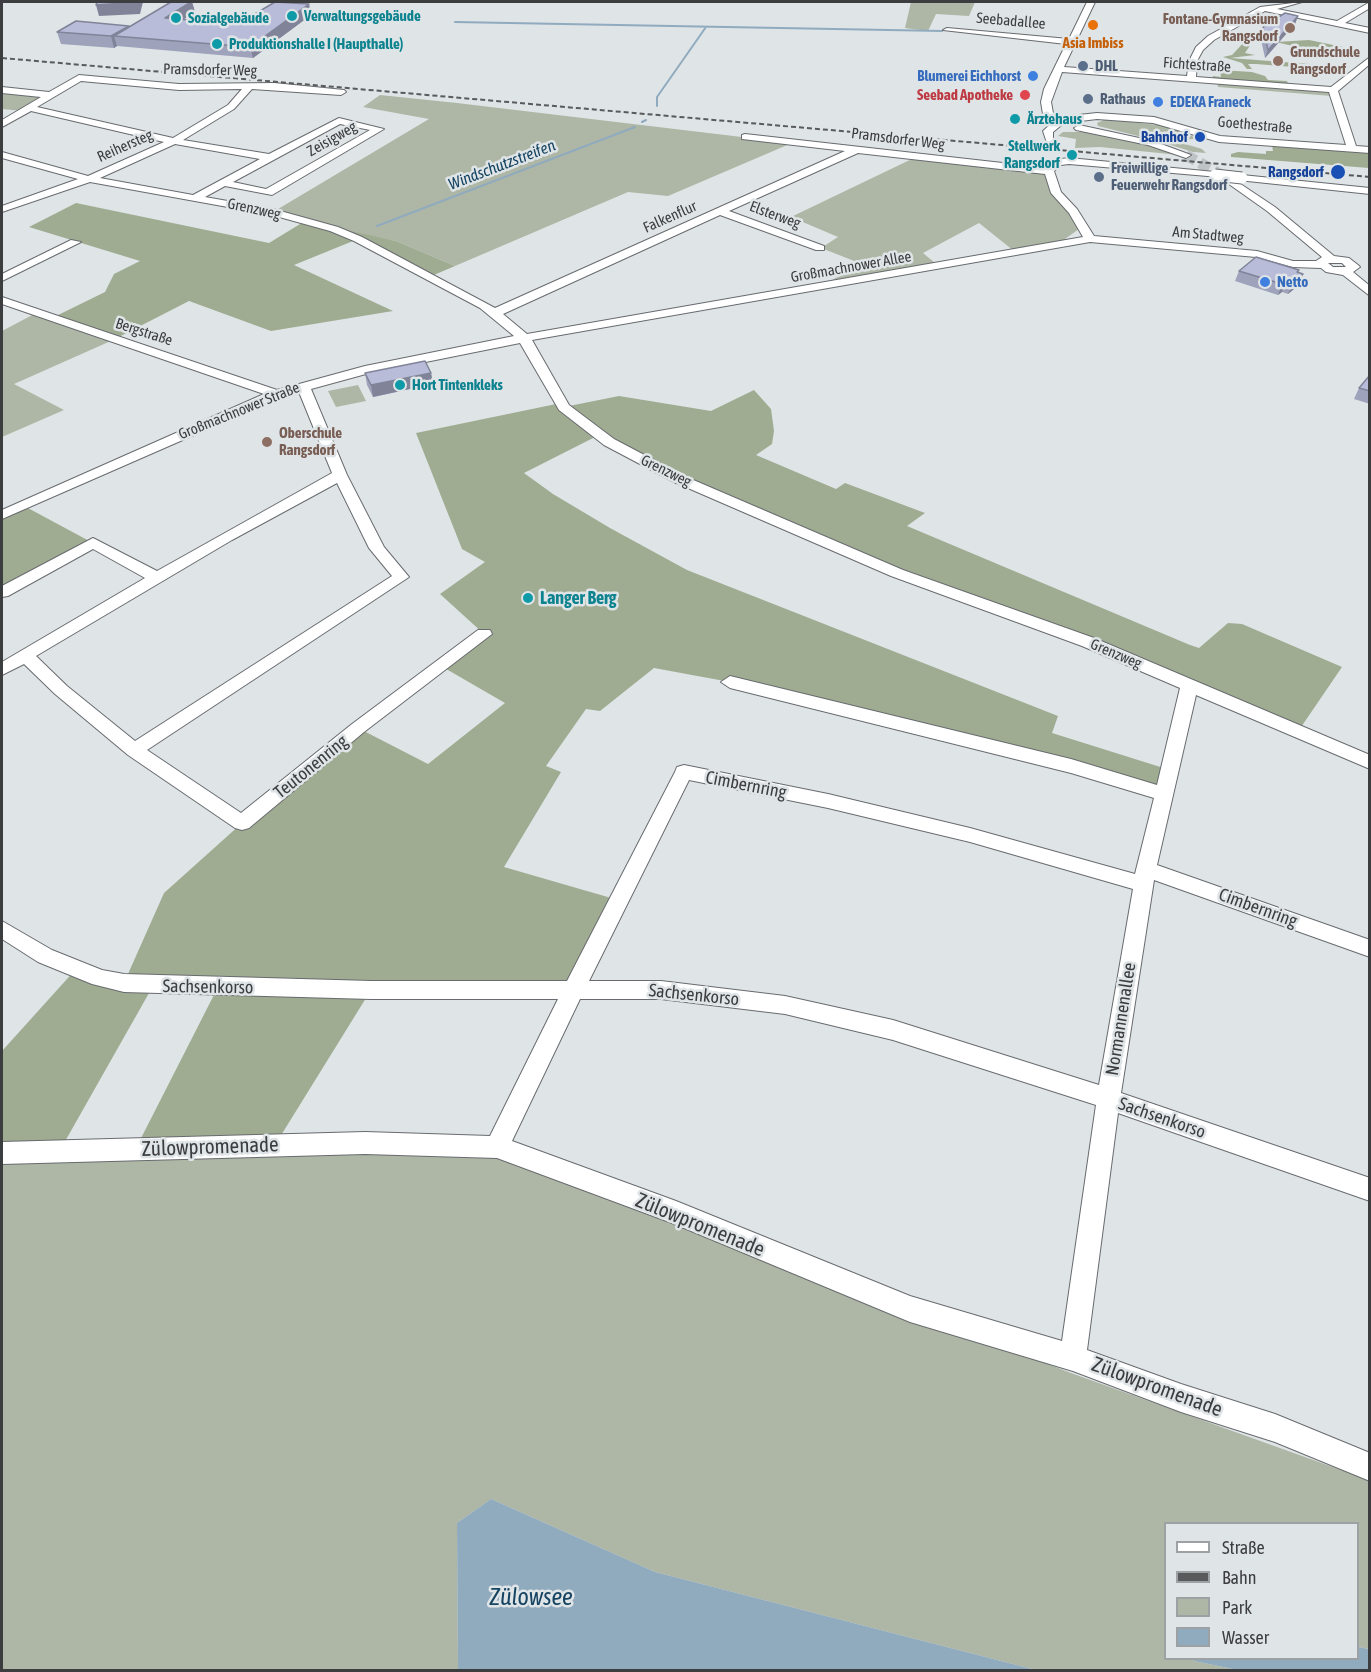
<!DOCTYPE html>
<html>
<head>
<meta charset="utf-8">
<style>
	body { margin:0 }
	#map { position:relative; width:1371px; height:1672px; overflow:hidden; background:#dfe4e7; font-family:"Asap Condensed",sans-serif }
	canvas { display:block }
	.frame { position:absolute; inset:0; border:3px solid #3c3d3f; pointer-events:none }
	.legend { position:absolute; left:1164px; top:1522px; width:195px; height:138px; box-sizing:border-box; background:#dfe4e7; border:2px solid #9ea1a4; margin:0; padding:8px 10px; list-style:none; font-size:18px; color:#3c3d3f }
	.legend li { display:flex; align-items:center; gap:12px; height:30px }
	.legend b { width:30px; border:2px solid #9ea1a4 }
</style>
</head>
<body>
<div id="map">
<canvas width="1371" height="1672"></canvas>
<div class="frame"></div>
<ul class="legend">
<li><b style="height:8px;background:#fff"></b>Straße</li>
<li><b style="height:8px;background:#585a5c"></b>Bahn</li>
<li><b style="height:16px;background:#aeb7a5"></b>Park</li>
<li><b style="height:16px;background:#90aabe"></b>Wasser</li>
</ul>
</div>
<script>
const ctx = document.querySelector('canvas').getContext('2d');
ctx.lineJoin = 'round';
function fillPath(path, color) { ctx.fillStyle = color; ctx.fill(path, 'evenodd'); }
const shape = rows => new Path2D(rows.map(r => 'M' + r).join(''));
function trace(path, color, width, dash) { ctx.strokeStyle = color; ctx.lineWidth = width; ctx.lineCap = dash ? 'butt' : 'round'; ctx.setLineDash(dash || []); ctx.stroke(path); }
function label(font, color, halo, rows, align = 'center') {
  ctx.font = font + ' "Asap Condensed",sans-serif'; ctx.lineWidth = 5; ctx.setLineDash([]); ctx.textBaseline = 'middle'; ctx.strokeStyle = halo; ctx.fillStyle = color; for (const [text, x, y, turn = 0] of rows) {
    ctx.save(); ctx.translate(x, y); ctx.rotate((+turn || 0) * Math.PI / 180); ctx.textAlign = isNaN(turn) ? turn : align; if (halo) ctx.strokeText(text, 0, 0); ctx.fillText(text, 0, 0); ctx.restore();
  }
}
const green = shape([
	[911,2,975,2,969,16,936,14,928,31,905,28],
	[1217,82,1331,92,1332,96,1218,87],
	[2,90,51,95,23,111,2,109],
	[380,95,457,103,792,143,668,196,628,192,455,266,396,241,334,229,273,212,429,119,363,107],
	[1106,119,1166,126,1197,138,1187,140,1185,144,1202,149,1206,153,1193,152,1158,141,1098,126,1097,123],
	[1063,132,1089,132,1149,145,1179,155,1100,147,1075,148,1076,139,1058,136],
	[916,157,1049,171,1079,229,1062,241,1014,251,979,223,923,253,935,263,832,280,862,264,821,248,838,237,791,217],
	[38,312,113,340,14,384,64,410,2,437,2,331],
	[358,385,366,401,336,407,328,391],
	[365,1143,497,1147,1071,1373,1369,1480,1369,1649,1358,1647,1358,1524,1166,1524,1166,1658,1193,1659,1194,1661,1238,1670,1036,1670,655,1572,491,1499,457,1523,458,1670,2,1670,2,1153]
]);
const forest = shape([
	[1247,39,1253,41,1245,53,1255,55,1230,58,1323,65,1331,70,1256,64,1248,64,1252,69,1247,69,1242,63,1223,57,1232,55],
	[1309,40,1343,47,1344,48,1311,51,1315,51,1313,51,1276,42],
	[1220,70,1252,72,1265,76,1268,80,1287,81,1289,86,1212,80,1213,76,1221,77],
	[1272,145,1369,153,1369,168,1231,157,1231,154,1238,152,1266,154,1266,151,1273,151],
	[76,203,269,243,305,221,396,241,455,266,429,277,358,239,294,265,393,311,271,331,189,301,113,340,52,318,105,292,114,274,140,261,29,227],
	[754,390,771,409,774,431,772,444,756,455,836,489,845,483,925,513,907,526,1190,645,1199,648,1228,623,1242,624,1342,667,1297,733,1190,685,769,520,599,435,524,473,553,494,610,528,687,570,1058,716,1052,733,1170,770,1165,794,730,682,654,668,600,711,586,709,546,766,561,772,504,867,618,900,575,990,371,990,275,1145,135,1150,218,987,153,986,59,1152,2,1153,2,1051,76,969,124,983,164,893,242,823,358,728,428,764,505,703,441,666,484,634,440,594,485,562,462,549,416,433,561,403,564,407,619,396,711,411],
	[26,507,93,543,2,592,2,518]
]);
const water = shape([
	[491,1499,655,1572,1036,1670,458,1670,457,1523],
	[1358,1647,1369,1649,1369,1670,1238,1670,1194,1661,1193,1659,1358,1658]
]);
const stream = shape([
	[455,22,942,31],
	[657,106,657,97,706,27],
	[642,122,646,120],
	[377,226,635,127]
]);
const minorTunnel = shape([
	[1186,155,1230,180]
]);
const minor = shape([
	[1087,2,1095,2,1064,67,1187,76,1189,61,1196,47,1208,36,1260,7,1302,2,1277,9,1337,21,1370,2,1370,8,1345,23,1370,28,1370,33,1265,11,1214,40,1203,50,1197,61,1196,77,1331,87,1370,57,1370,64,1338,91,1356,146,1370,147,1370,153,1219,142,1153,123,1097,119,1064,123,1053,132,1053,143,1047,143,1043,131,1054,121,1043,114,1041,102,1044,89,1066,44,943,30,947,28,1069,39,1087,2],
	[1062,72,1329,92,1346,145,1220,136,1154,117,1097,113,1060,117,1053,113,1051,102,1062,72],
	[79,75,179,84,274,83,344,90,346,92,341,95,252,89,234,109,183,140,269,154,339,118,384,129,272,195,225,186,205,197,273,209,338,227,362,237,495,308,845,151,742,139,742,135,745,134,1047,168,1054,160,1069,158,1215,172,1220,175,1219,177,1069,164,1061,165,1054,171,1061,192,1077,209,1094,236,1257,251,1293,261,1316,261,1322,257,1267,211,1226,182,1225,180,1230,177,1275,207,1334,256,1349,258,1358,265,1360,267,1353,272,1370,286,1370,296,1343,275,1326,272,1321,268,1293,267,1256,257,1090,242,532,340,569,405,614,439,684,476,903,570,1094,638,1370,755,1370,769,1196,695,1157,865,1370,940,1370,957,1154,880,1121,1093,1370,1178,1370,1201,1118,1113,1087,1350,1181,1384,1275,1414,1370,1453,1370,1481,1275,1442,1181,1412,1073,1371,910,1322,672,1223,497,1158,365,1154,2,1164,2,1142,365,1132,490,1136,558,999,371,999,124,992,92,984,38,962,2,939,2,921,52,950,102,970,124,974,371,981,567,981,675,772,677,767,684,765,828,794,970,828,1135,874,1154,798,1071,773,730,688,721,682,730,676,1071,759,1157,785,1180,688,1082,646,891,576,674,482,604,445,559,410,520,343,366,374,311,389,347,475,384,547,409,577,147,750,241,813,352,724,478,630,490,630,492,634,364,732,249,828,242,830,235,828,128,755,55,694,24,664,2,675,2,662,145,578,93,549,8,596,2,597,2,586,93,538,157,571,332,473,299,392,281,397,2,519,2,510,264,394,2,304,2,297,277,390,365,366,514,336,480,308,354,241,330,231,272,215,90,182,2,212,2,206,78,179,2,158,2,152,88,176,164,142,31,111,2,127,2,120,41,97,2,93,2,87,49,92,79,75],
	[81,81,179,90,242,89,228,105,173,138,37,107,81,81],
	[340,124,370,130,266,189,233,182,340,124],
	[175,144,260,159,193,195,100,178,175,144],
	[858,153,1045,174,1051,193,1069,213,1083,237,527,334,503,314,720,215,816,250,824,250,824,246,729,211,858,153],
	[1328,263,1342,263,1346,267,1333,267,1328,263],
	[337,483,369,548,392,576,135,741,67,686,36,656,232,540,337,483],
	[689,780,828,808,970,842,1133,889,1099,1085,893,1020,785,996,661,981,589,981,689,780],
	[580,999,661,999,785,1014,893,1040,1096,1105,1062,1341,910,1296,676,1201,512,1141,580,999],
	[1079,125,1153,141,1191,155,1186,158,1148,145,1076,130,1074,128,1079,125],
	[1242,175,1370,188,1370,194,1238,180,1238,176,1242,175],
	[71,240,81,242,2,281,2,274,71,240]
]);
const rail = shape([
	[2,58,1370,177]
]);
const minorBridge = shape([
	[1215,175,1242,178]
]);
const wall = shape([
	[171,2,192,2,195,12,183,20,238,24,309,4,311,15,253,58,117,46,114,48,61,44,57,32,129,27],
	[1298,16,1295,24,1265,58,1260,35,1263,27],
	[1239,271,1298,272,1303,274,1299,285,1288,294,1282,292,1278,295,1235,281],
	[365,373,431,373,433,384,373,397,367,385],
	[1370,375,1370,404,1354,399,1359,388]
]);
const shadedWall = shape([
	[137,2,143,2,140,14,99,16,96,5],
	[191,2,192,2,195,12,168,29,165,18],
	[309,4,311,15,253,58,250,47],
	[1298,16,1295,24,1265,58,1268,50],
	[129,26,132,37,114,36,117,46,114,48,111,36],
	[1299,270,1295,280,1303,274,1299,285,1288,294,1297,272],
	[1286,281,1282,292,1278,295,1282,284],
	[431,373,433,384,373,397,371,385]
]);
const building = shape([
	[97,2,137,2,96,5,97,2],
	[171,2,191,2,165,18,238,24,275,2,309,4,250,47,114,36,171,2],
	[1285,13,1298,16,1268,50,1263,27,1285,13],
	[76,21,129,26,111,36,57,32,76,21],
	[1256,257,1299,270,1297,272,1303,274,1292,283,1286,281,1282,284,1239,271,1256,257],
	[425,361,431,373,371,385,365,373,425,361],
	[1370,375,1370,391,1359,388,1370,375]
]);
const markers = [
	[292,16,6,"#0f9aa8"],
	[176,18,6,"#0f9aa8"],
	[1093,25,6,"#e8710a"],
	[1290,28,6,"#8d6e63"],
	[217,44,6,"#0f9aa8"],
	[1278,61,6,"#8d6e63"],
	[1083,66,6,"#5c6f8a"],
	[1033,76,6,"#3f7fe0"],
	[1025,95,6,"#e0444e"],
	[1088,99,6,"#5c6f8a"],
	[1158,102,6,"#3f7fe0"],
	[1015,119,6,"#0f9aa8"],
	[1200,137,6,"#1a4fb4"],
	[1072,155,6,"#0f9aa8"],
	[1338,172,8,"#1a4fb4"],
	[1099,177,6,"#5c6f8a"],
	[1265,282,6,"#3f7fe0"],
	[400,385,6,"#0f9aa8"],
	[267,442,6,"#8d6e63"],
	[528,598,6,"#0f9aa8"]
];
const farCulturenames = [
	["Verwaltungsgebäude",304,16],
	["Sozialgebäude",188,18],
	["Produktionshalle I (Haupthalle)",229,44],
	["Ärztehaus",1027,119],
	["Stellwerk",1060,146,"right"],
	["Rangsdorf",1060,163,"right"],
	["Hort Tintenkleks",412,385]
];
const farEducationnames = [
	["Fontane-Gymnasium",1278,19,"right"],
	["Rangsdorf",1278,36,"right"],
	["Grundschule",1290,52],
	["Rangsdorf",1290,69],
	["Oberschule",279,433],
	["Rangsdorf",279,450]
];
const farStreetnames = [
	["Seebadallee",1011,21,5],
	["Fichtestraße",1197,65,4],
	["Pramsdorfer Weg",210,70,1],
	["Goethestraße",1255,125,5],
	["Zeisigweg",332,139,-30],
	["Pramsdorfer Weg",898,139,7],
	["Reihersteg",125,146,-24],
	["Grenzweg",254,209,12],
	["Elsterweg",775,215,20],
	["Falkenflur",670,217,-24],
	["Am Stadtweg",1208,235,5],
	["Großmachnower Allee",851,267,-10],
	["Bergstraße",144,332,18],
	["Großmachnower Straße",239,411,-22],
	["Grenzweg",666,471,26],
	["Grenzweg",1116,654,23]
];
const farFoodnames = [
	["Asia Imbiss",1093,43]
];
const farServicenames = [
	["DHL",1095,66],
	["Rathaus",1100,99],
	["Freiwillige",1111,168],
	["Feuerwehr Rangsdorf",1111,185]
];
const farShopnames = [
	["Blumerei Eichhorst",1021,76,"right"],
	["EDEKA Franeck",1170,102],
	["Netto",1277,282]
];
const farHealthnames = [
	["Seebad Apotheke",1013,95]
];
const farTransitnames = [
	["Bahnhof",1188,137],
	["Rangsdorf",1324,172]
];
const farWaternames = [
	["Windschutzstreifen",502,165,-21]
];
const cultureNames = [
	["Langer Berg",540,598]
];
const streetNames = [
	["Teutonenring",311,767,-39],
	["Cimbernring",746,785,11],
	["Cimbernring",1258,908,20],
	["Sachsenkorso",208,987,1],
	["Sachsenkorso",694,995,6],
	["Normannenallee",1121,1019,-81],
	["Sachsenkorso",1162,1118,19]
];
const nearStreetnames = [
	["Zülowpromenade",210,1147,-2],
	["Zülowpromenade",700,1225,22],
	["Zülowpromenade",1157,1387,20]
];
const nearWaternames = [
	["Zülowsee",531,1597]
];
fillPath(green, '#aeb7a5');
fillPath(forest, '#9fac91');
fillPath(water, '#90aabe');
trace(stream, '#90aabe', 2);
trace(minorTunnel, '#bec3c5', 11, [11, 5]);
trace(minor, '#686b6f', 2);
fillPath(minor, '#fff');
trace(rail, '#585a5c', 2, [5, 3]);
trace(minorBridge, '#686b6f', 13, []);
trace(minorBridge, '#fff', 11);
fillPath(wall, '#9ea2bb');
fillPath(shadedWall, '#818498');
fillPath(building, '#b8bcd9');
trace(building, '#818498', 1.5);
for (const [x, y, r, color] of markers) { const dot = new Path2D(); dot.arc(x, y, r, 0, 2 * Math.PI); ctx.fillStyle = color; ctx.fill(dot); trace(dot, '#dfe4e7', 2); }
label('bold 15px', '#0d838f', '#dfe4e7', farCulturenames, 'left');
label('bold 15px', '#785e54', '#dfe4e7', farEducationnames, 'left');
label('15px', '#3c3d3f', '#dfe4e7', farStreetnames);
label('bold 15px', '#c56008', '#dfe4e7', farFoodnames);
label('bold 15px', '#4e5e75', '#dfe4e7', farServicenames, 'left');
label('bold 15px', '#366cbe', '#dfe4e7', farShopnames, 'left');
label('bold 15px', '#be3a42', '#dfe4e7', farHealthnames, 'right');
label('bold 15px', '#164399', '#dfe4e7', farTransitnames, 'right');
label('italic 16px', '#154462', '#dfe4e7', farWaternames);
label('bold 18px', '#0d838f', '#dfe4e7', cultureNames, 'left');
label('18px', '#3c3d3f', '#dfe4e7', streetNames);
label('21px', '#3c3d3f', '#dfe4e7', nearStreetnames);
label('italic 24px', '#154462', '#dfe4e7', nearWaternames);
</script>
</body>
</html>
